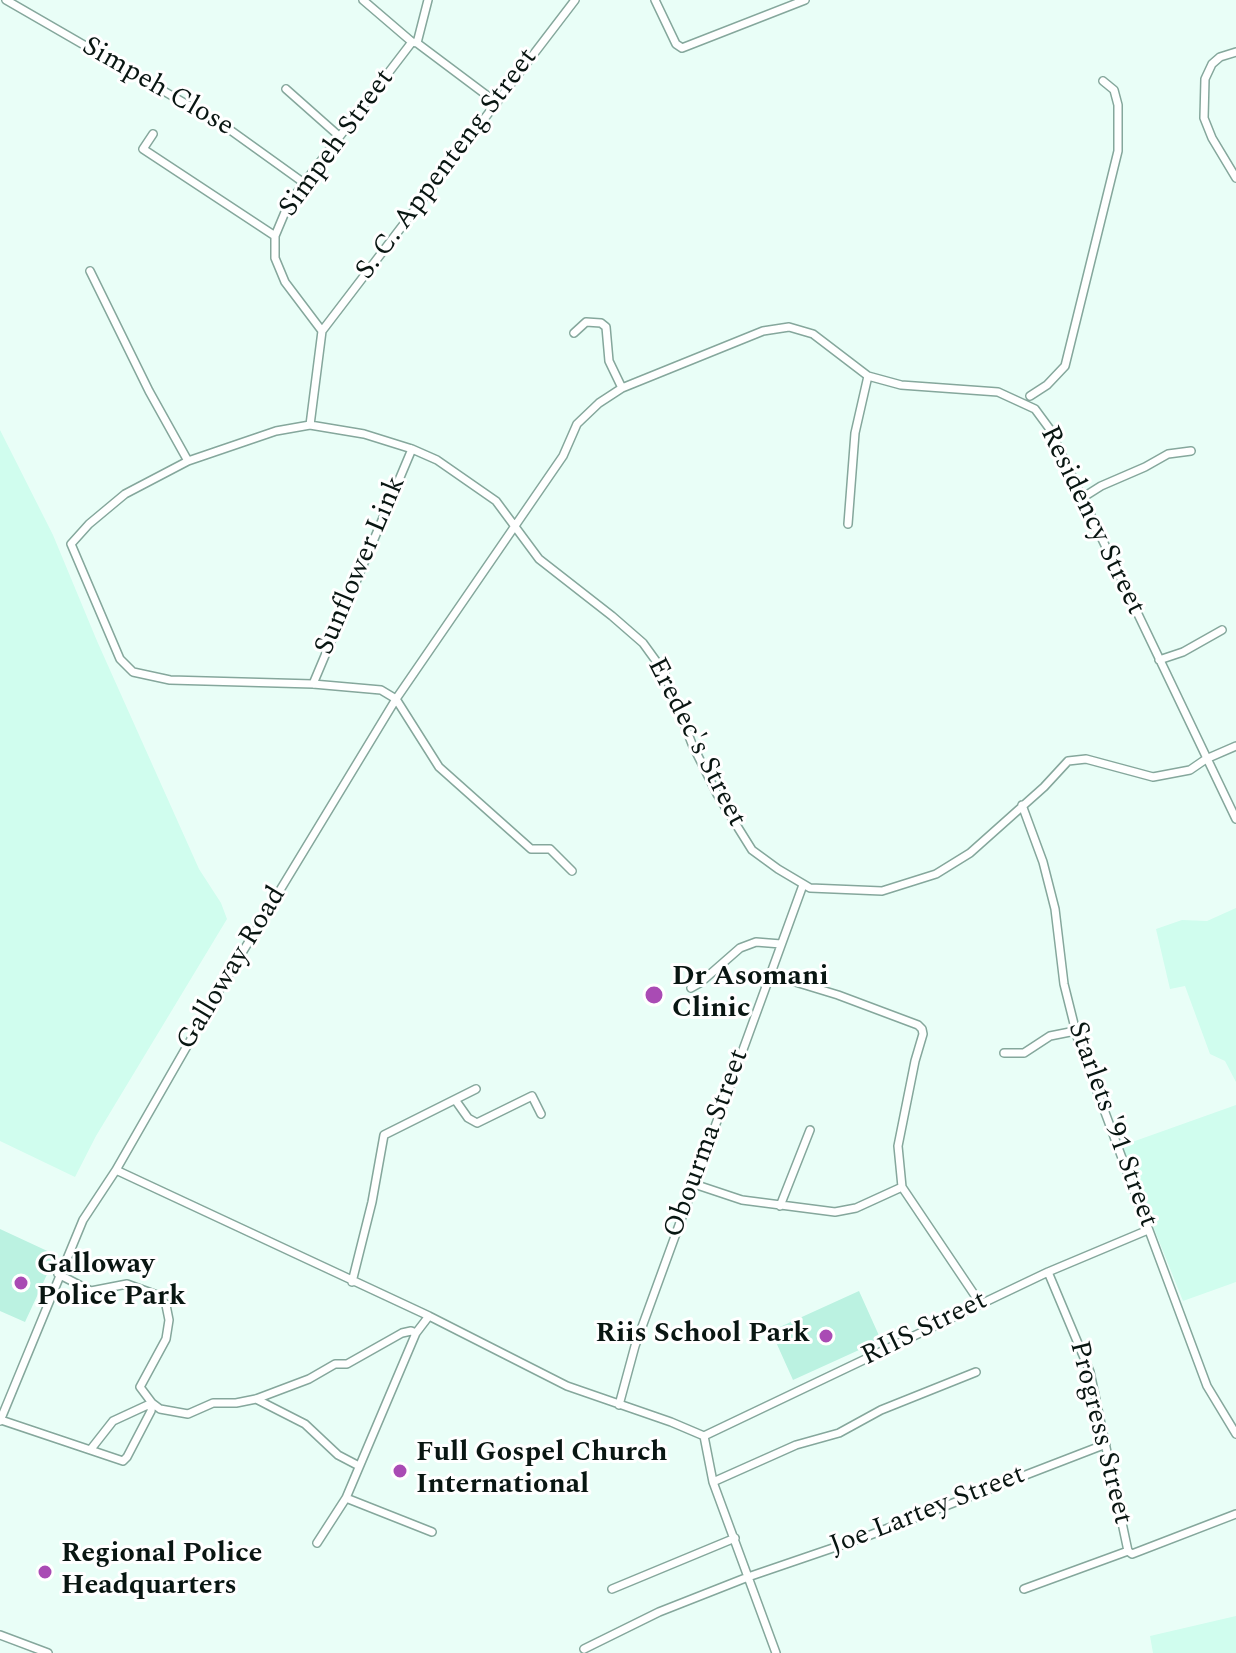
<!DOCTYPE html>
<html>
<head>
<meta charset="utf-8">
<style>
	body { margin:0 }
	canvas { display:block; background:#e9fef7 }
</style>
</head>
<body>
<canvas width="1236" height="1653"></canvas>
<script>
const ctx = document.querySelector('canvas').getContext('2d');
ctx.lineJoin = 'round';
function fillPath(path, color) { ctx.fillStyle = color; ctx.fill(path, 'evenodd'); }
const shape = rows => new Path2D(rows.map(r => 'M' + r).join(''));
function trace(path, color, width, dash) { ctx.strokeStyle = color; ctx.lineWidth = width; ctx.lineCap = dash ? 'butt' : 'round'; ctx.setLineDash(dash || []); ctx.stroke(path); }
function label(font, color, halo, rows, align = 'center') {
  ctx.font = font + ' Spectral,serif'; ctx.lineWidth = 6; ctx.setLineDash([]); ctx.textBaseline = 'middle'; ctx.strokeStyle = halo; ctx.fillStyle = color; for (const [text, x, y, turn = 0] of rows) {
    ctx.save(); ctx.translate(x, y); ctx.rotate((+turn || 0) * Math.PI / 180); ctx.textAlign = isNaN(turn) ? turn : align; if (halo) ctx.strokeText(text, 0, 0); ctx.fillText(text, 0, 0); ctx.restore();
  }
}
const built = shape([
	[0,430,53,535,97,641,199,869,221,903,227,919,96,1136,75,1177,0,1141],
	[1236,908,1236,1082,1225,1061,1210,1054,1185,986,1170,989,1156,929,1182,920,1207,921],
	[1236,1105,1236,1282,1183,1301,1121,1146],
	[1236,1616,1236,1653,1153,1653,1150,1636]
]);
const green = shape([
	[0,1229,56,1255,25,1322,0,1311],
	[859,1291,881,1340,793,1380,771,1331]
]);
const minor = shape([
	[6,0,226,127,304,183],
	[363,0,412,42,417,43,497,103],
	[655,0,676,44,682,48,805,0],
	[417,43,428,0],
	[1236,52,1220,57,1212,64,1205,79,1204,118,1212,138,1236,178],
	[286,89,339,136],
	[153,134,143,149,275,236],
	[90,271,149,391,188,461],
	[322,331,575,0],
	[322,331,285,282,275,258,275,236,288,205,304,183,412,42],
	[574,333,586,322,601,323,606,327,609,361,622,388],
	[1030,396,1047,385,1065,366,1118,151,1118,105,1114,90,1103,81],
	[310,425,322,331],
	[1082,498,1101,486,1145,467,1168,454,1191,451],
	[848,524,855,433,868,376],
	[1159,660,1183,652,1222,630],
	[313,684,412,449],
	[1022,805,1043,862,1055,909,1064,984,1078,1040,1207,1386,1236,1434],
	[572,871,550,849,531,849,448,775,439,767,396,699,381,690,313,684,170,680,133,672,120,659,71,544,89,524,125,494,188,461,276,431,310,425,364,434,412,449,437,460,496,501,539,559,612,616,643,643,664,672,692,744,717,794,752,850,778,869,810,888,882,891,936,874,970,853,1044,787,1068,761,1086,759,1153,777,1190,770,1206,759,1236,746],
	[769,974,838,995,918,1025,922,1029,923,1034,915,1061,898,1146,902,1187,980,1303],
	[691,988,700,983,740,948,756,942,781,944],
	[1004,1053,1024,1053,1050,1036,1075,1031],
	[456,1101,468,1118,477,1123,532,1096,541,1114],
	[116,1170,429,1316,567,1386,671,1422,704,1436],
	[694,1184,742,1200,835,1212,856,1208,902,1187],
	[780,1206,810,1130],
	[1048,1272,1090,1372,1128,1551],
	[352,1282,372,1202,384,1135,476,1089],
	[256,1399,305,1424,338,1455,359,1466],
	[619,1405,635,1346,803,885],
	[1,1420,123,1461,127,1457,151,1411,152,1403,140,1387,166,1339,169,1320,166,1305,157,1295,127,1284,91,1291,58,1274],
	[0,1421,83,1220,116,1170,214,999,396,699,563,456,577,424,599,403,622,388,763,331,789,327,813,334,868,376,901,385,998,392,1035,409,1049,428,1236,819],
	[704,1436,1048,1272,1148,1230],
	[704,1436,713,1482,776,1653],
	[91,1449,113,1421,152,1403,160,1409,188,1414,213,1403,236,1403,256,1399,309,1379,335,1364,347,1364,402,1333,411,1331,416,1333],
	[713,1482,796,1445,839,1433,881,1410,976,1372],
	[346,1498,432,1532],
	[317,1543,346,1498,416,1333,429,1316],
	[612,1589,735,1538],
	[1024,1589,1128,1551,1132,1554,1236,1514],
	[0,1635,48,1653],
	[584,1649,659,1612,748,1577,865,1537,1106,1444]
]);
const markers = [
	[654,995,10,"#a94bb4"],
	[21,1283,8,"#a94bb4"],
	[826,1336,8,"#a94bb4"],
	[400,1471,8,"#a94bb4"],
	[45,1572,8,"#a94bb4"]
];
const streetNames = [
	["Simpeh Close",157,88,30],
	["Simpeh Street",338,144,-54],
	["S. C. Appenteng Street",448,165,-53],
	["Residency Street",1091,521,64],
	["Sunflower Link",362,566,-67],
	["Eredec's Street",695,743,63],
	["Galloway Road",233,969,-59],
	["Starlets '91 Street",1111,1125,70],
	["Obourma Street",708,1144,-70],
	["RIIS Street",925,1330,-26],
	["Progress Street",1099,1433,76],
	["Joe Lartey Street",928,1512,-21]
];
const poiNames = [
	["Dr Asomani",672,979],
	["Clinic",672,1011],
	["Galloway",37,1267],
	["Police Park",37,1299],
	["Riis School Park",810,1336,"right"],
	["Full Gospel Church",416,1455],
	["International",416,1487],
	["Regional Police",61,1556],
	["Headquarters",61,1588]
];
fillPath(built, '#d0fdee');
fillPath(green, '#bbf2e1');
trace(minor, '#85a79c', 10);
trace(minor, '#fff', 7);
for (const [x, y, r, color] of markers) { const dot = new Path2D(); dot.arc(x, y, r, 0, 2 * Math.PI); ctx.fillStyle = color; ctx.fill(dot); trace(dot, '#fff', 3); }
label('28px', '#091612', '#fff', streetNames);
label('bold 28px', '#091612', '#fff', poiNames, 'left');
</script>
</body>
</html>
